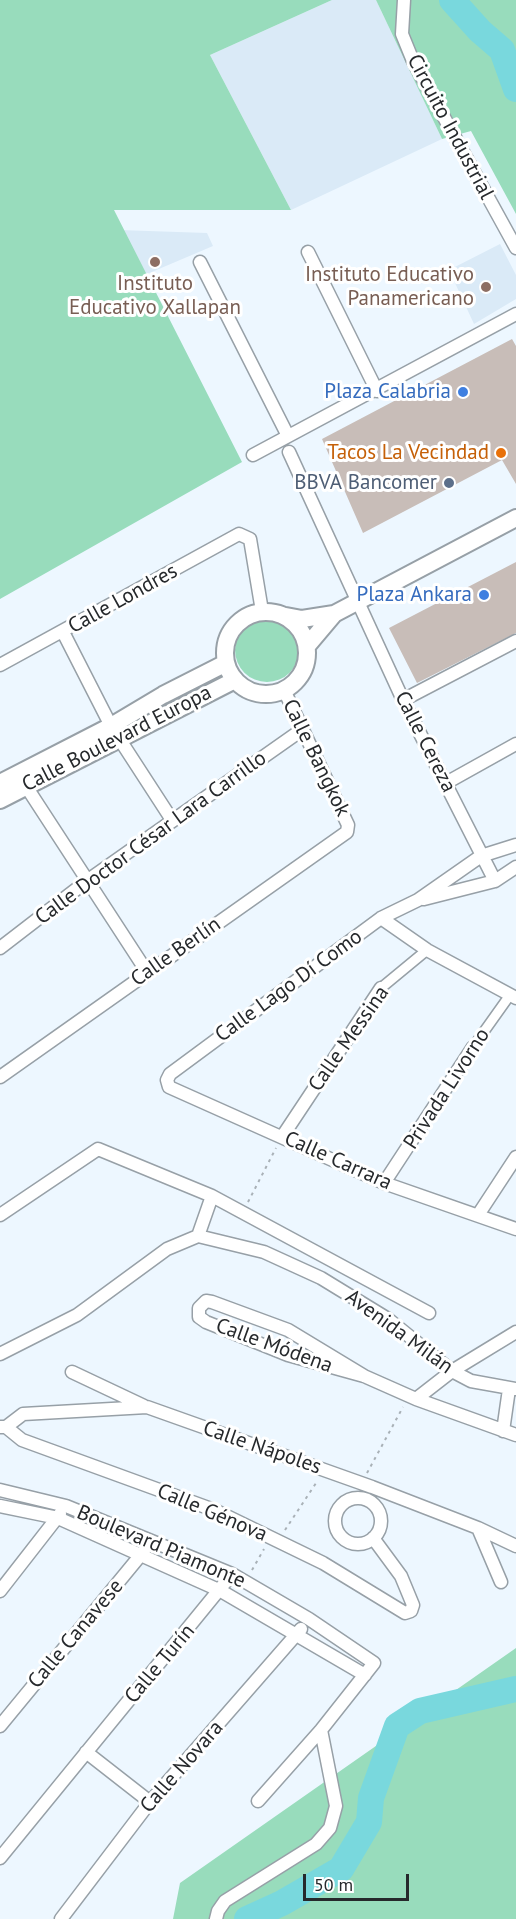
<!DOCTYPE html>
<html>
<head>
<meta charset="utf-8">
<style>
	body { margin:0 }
	#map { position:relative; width:516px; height:1919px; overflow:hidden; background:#edf7ff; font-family:"PT Sans",sans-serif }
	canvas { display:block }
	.scale { position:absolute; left:303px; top:1874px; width:106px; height:27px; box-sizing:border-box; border:3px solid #26292c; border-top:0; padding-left:8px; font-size:18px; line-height:21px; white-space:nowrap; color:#26292c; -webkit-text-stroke:4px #fff; paint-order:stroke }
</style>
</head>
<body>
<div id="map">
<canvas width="516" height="1919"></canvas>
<div class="scale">50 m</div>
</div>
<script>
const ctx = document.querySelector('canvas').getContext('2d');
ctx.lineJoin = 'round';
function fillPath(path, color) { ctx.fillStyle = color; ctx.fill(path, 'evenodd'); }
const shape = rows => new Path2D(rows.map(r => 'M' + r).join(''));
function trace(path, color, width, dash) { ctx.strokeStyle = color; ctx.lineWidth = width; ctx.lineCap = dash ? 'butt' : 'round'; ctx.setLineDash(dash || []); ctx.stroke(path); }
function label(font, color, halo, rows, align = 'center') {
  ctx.font = font + ' "PT Sans",sans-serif'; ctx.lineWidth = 6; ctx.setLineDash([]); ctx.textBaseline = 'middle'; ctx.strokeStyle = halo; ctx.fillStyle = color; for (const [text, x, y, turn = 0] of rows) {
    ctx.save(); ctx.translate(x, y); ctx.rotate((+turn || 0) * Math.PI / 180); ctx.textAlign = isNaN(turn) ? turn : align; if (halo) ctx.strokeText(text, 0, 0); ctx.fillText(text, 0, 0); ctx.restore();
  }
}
const built = shape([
	[332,0,376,0,442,139,291,210,210,55],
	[119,230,207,233,213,246,140,277],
	[500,244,516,275,516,299,474,324,449,270]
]);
const green = shape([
	[0,0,332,0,210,55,291,210,114,210,242,462,0,599],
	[376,0,516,0,516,214,471,131,442,139],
	'235 650a32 32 0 1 1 64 0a32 32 0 1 1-64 0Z',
	[516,1648,516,1919,173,1919,180,1883]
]);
const river = shape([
	[452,0,480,31,502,50,516,89],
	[247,1919,282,1903,341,1869,369,1822,371,1798,397,1726,420,1711,516,1689]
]);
const building = shape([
	[512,339,516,346,516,484,502,460,363,533,322,439],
	[516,562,516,633,417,683,389,628]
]);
const path = shape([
	[248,1202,276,1148],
	[367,1473,403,1407],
	[285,1530,318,1480],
	[252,1570,264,1549]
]);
const pedestrian = shape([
	[381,988,427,950],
	[473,1047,510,995]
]);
const minor = shape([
	[404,0,402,34,413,61,516,248],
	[308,252,377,391],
	[200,262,288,436],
	[289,452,403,700,495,881],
	[253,455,516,314],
	[63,632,111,726,172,820],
	[0,665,239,534,250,539,262,611],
	[403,700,516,641],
	[22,780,147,972],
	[446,783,516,744],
	[516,845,481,856,418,900,381,918,170,1074,167,1080,169,1087,384,1183,516,1229],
	[424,899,495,881,516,867],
	[381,918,427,950,516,998],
	[0,948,87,881,303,729],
	[0,1077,347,832,348,825,284,690],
	[282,1137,381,988],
	[384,1183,473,1047],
	[0,1215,98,1149,212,1196,429,1313],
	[478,1215,516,1157],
	[198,1236,212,1196],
	[0,1354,77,1315,167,1249,198,1236,264,1252,321,1278,388,1319,452,1371,471,1381,516,1389],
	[72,1372,144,1406],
	[364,1376,288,1330,212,1302,206,1301,199,1308,199,1317,206,1322,288,1355,364,1376,416,1399,516,1435],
	[416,1399,452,1371,516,1332],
	[0,1427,6,1427,23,1414,147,1407,372,1487,478,1528,516,1546],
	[6,1427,22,1440,214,1510,323,1563,405,1613,411,1611,413,1605,401,1576,373,1538],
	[503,1431,509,1389],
	[0,1490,66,1506,232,1574,309,1619,374,1663,321,1730,258,1801],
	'335 1521a23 23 0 1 1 46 0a23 23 0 1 1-46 0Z',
	[0,1506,58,1518,221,1591,365,1675],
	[478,1528,501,1582],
	[0,1591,60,1514],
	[0,1726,144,1551],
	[86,1752,150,1802],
	[0,1858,232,1574],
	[61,1919,150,1802,301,1629],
	[216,1919,218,1911,225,1901,316,1844,330,1828,336,1806,321,1730]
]);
const secondary = shape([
	'225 653a41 41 0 1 1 82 0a41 41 0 1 1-82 0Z',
	[286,616,302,619,334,614,516,518],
	[307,646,334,614],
	[0,783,111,726,163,695,226,663],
	[0,800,235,680]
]);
const markers = [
	[155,262,6,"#8d6e63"],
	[486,287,6,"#8d6e63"],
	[463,392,6,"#3f7fe0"],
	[501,453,6,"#e8710a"],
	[449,483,6,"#5c6f8a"],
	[484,595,6,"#3f7fe0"]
];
const streetNames = [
	["Circuito Industrial",450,127,62],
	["Calle Londres",123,599,-29],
	["Calle Boulevard Europa",117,739,-27],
	["Calle Cereza",425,742,63],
	["Calle Bangkok",316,758,64],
	["Calle Doctor César Lara Carrillo",151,838,-36],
	["Calle Berlín",176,952,-35],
	["Calle Lago Dí Como",289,986,-36],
	["Calle Messina",349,1039,-55],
	["Privada Livorno",447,1089,-57],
	["Calle Carrara",338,1161,24],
	["Avenida Milán",399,1332,36],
	["Calle Módena",274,1346,20],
	["Calle Nápoles",262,1448,19],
	["Calle Génova",212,1513,23],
	["Boulevard Piamonte",161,1547,23],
	["Calle Canavese",76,1634,-50],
	["Calle Turín",160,1664,-50],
	["Calle Novara",182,1767,-49]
];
const educationNames = [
	["Instituto Educativo",474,275],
	["Panamericano",474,299],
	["Instituto",155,284,"center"],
	["Educativo Xallapan",155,308,"center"]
];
const shopNames = [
	["Plaza Calabria",451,392],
	["Plaza Ankara",472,595]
];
const foodNames = [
	["Tacos La Vecindad",489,453]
];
const serviceNames = [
	["BBVA Bancomer",437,483]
];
fillPath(built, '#daeaf7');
fillPath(green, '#98dcbc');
trace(river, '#79d8dd', 26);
fillPath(building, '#c8bdb8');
trace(pedestrian, '#97a0a7', 12);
trace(minor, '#97a0a7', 15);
trace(secondary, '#97a0a7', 20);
trace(path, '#a9b1b7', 2, [3, 4.5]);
trace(pedestrian, '#fff', 9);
trace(minor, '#fff', 12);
trace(secondary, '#fff', 16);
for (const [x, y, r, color] of markers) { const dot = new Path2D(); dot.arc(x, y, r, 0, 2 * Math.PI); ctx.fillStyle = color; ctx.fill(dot); trace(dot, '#fff', 2); }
label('21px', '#26292c', '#fff', streetNames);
label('21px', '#785e54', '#fff', educationNames, 'right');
label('21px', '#366cbe', '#fff', shopNames, 'right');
label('21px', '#c56008', '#fff', foodNames, 'right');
label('21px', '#4e5e75', '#fff', serviceNames, 'right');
</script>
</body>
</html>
